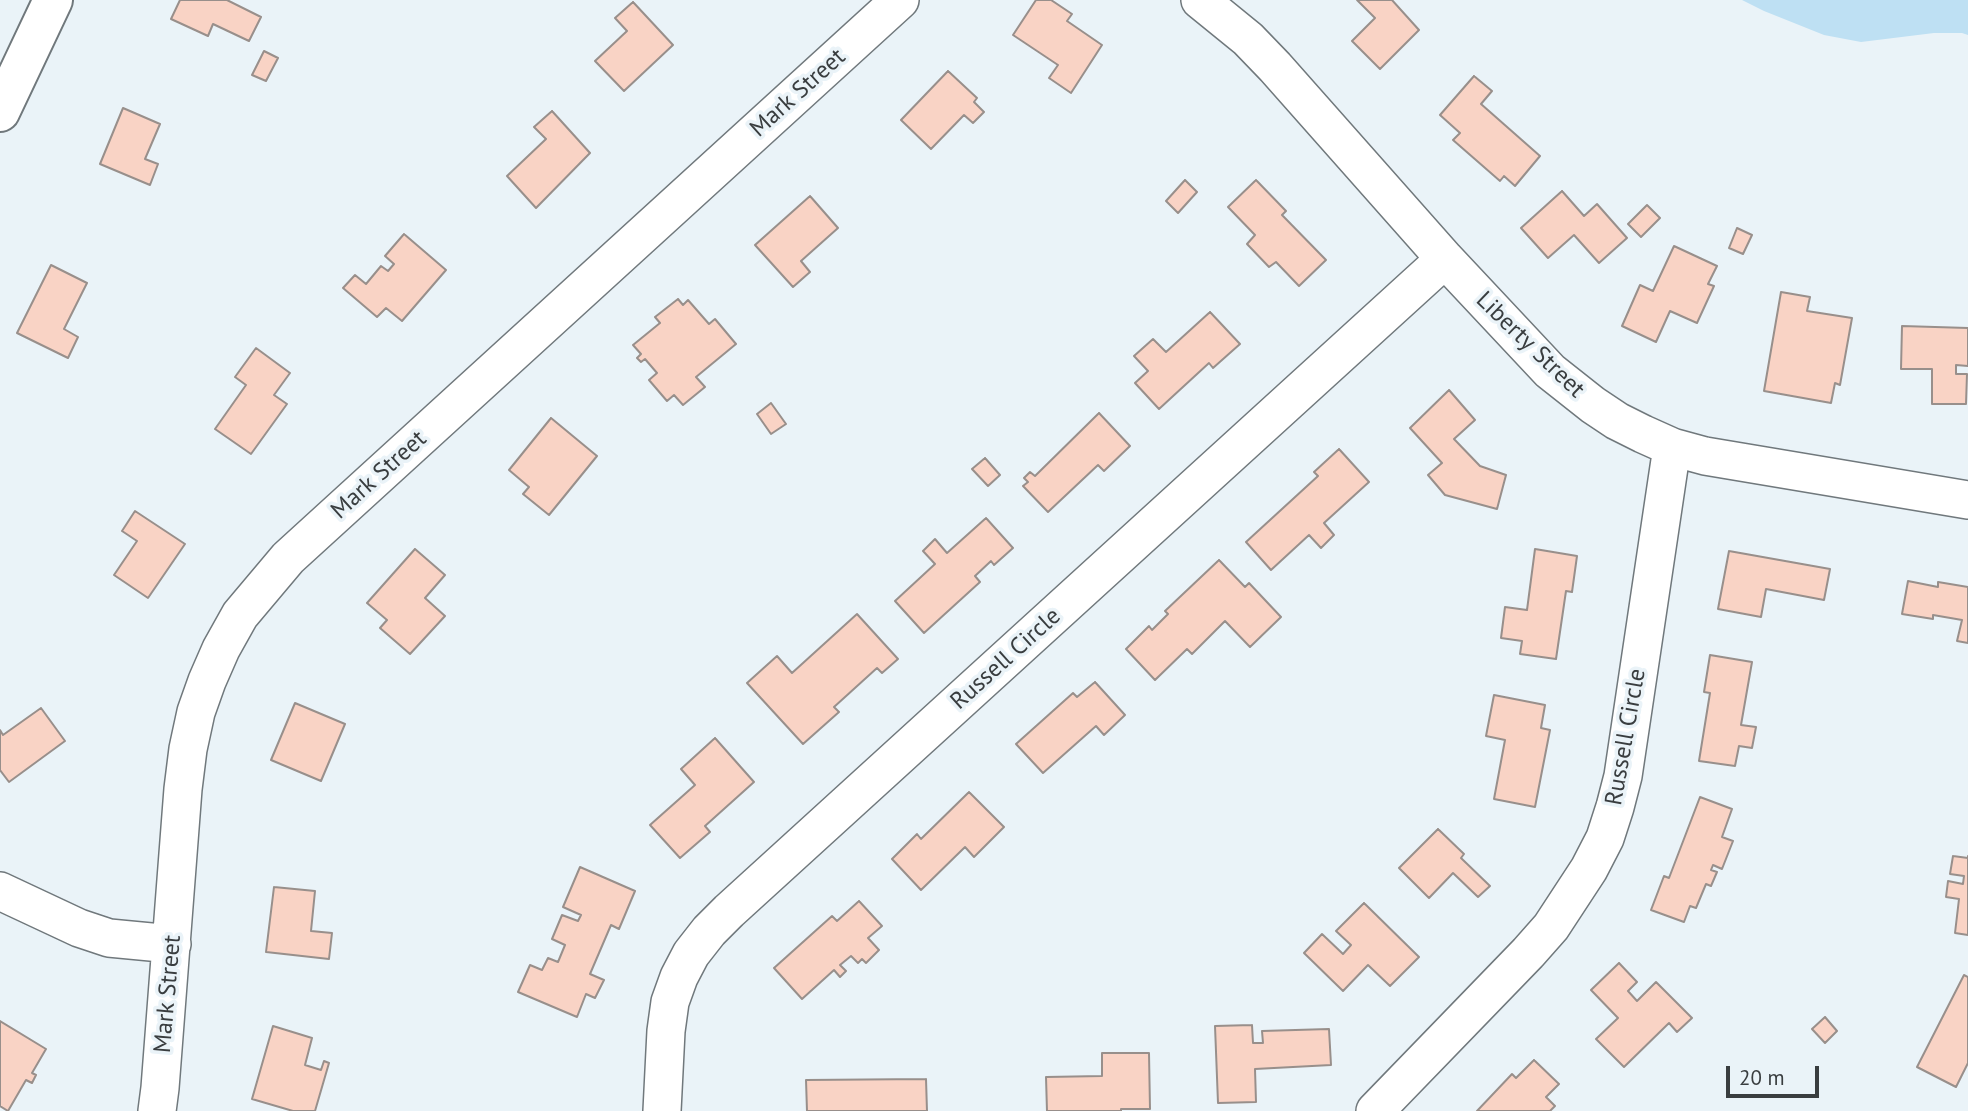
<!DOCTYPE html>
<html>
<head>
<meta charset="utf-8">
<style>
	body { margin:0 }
	#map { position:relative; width:1968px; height:1111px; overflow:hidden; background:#eaf3f8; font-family:"PT Sans",sans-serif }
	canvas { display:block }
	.scale { position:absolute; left:1726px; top:1066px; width:93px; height:32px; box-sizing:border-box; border:4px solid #393d3f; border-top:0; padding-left:9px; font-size:21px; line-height:24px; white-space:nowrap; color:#393d3f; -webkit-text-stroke:5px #eaf3f8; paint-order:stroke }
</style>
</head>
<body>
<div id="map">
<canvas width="1968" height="1111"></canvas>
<div class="scale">20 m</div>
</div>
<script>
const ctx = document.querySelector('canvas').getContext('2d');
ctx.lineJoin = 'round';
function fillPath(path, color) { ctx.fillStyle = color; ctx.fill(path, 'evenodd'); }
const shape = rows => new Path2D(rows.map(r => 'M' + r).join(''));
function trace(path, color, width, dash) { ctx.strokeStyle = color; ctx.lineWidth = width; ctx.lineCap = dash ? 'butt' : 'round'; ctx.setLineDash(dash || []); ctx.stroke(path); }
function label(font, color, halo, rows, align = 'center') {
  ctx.font = font + ' "PT Sans",sans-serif'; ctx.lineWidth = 7; ctx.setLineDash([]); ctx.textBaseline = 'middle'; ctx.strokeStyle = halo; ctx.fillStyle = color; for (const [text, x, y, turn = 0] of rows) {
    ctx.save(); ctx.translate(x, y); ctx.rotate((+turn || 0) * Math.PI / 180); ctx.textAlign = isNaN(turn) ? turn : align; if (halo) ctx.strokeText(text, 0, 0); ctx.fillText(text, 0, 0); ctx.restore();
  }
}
const green = shape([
	[1742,0,1968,0,1968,35,1962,33,1934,33,1861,42,1824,35,1764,11]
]);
const building = shape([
	[180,0,227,0,261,17,249,41,213,24,208,36,171,19,180,0],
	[1036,0,1051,0,1072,14,1067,21,1102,45,1071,93,1049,78,1058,65,1013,35,1036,0],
	[1357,0,1392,0,1419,30,1380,69,1352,41,1375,18,1357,0],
	[633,2,673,45,624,91,595,61,627,31,615,18,633,2],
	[264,51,278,58,266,81,252,75,264,51],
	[948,71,977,98,974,102,984,112,973,123,964,115,931,149,901,120,948,71],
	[1474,76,1492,91,1481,104,1540,156,1515,186,1504,176,1500,181,1453,140,1460,133,1440,115,1474,76],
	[123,108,160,124,145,159,158,164,150,185,100,164,123,108],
	[552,111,590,153,536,208,507,176,546,139,534,127,552,111],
	[1185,180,1197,192,1178,213,1166,201,1185,180],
	[1256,180,1286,211,1282,215,1326,260,1299,286,1276,262,1269,267,1247,244,1255,235,1228,207,1256,180],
	[1562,191,1584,216,1597,204,1627,238,1599,263,1574,235,1548,258,1521,228,1562,191],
	[810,196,838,228,801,261,810,272,793,287,755,245,810,196],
	[1647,205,1660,218,1641,237,1628,224,1647,205],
	[1737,228,1752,235,1743,254,1729,248,1737,228],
	[404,234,446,270,402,321,386,308,377,317,343,288,355,275,366,284,381,266,388,271,394,264,385,256,404,234],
	[1674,246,1717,266,1708,284,1714,286,1697,323,1670,311,1656,342,1622,326,1640,285,1653,291,1674,246],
	[51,265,87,283,64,329,78,337,68,358,17,333,51,265],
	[1781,292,1810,297,1807,311,1852,318,1840,385,1835,383,1831,403,1764,391,1781,292],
	[678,299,683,305,688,300,709,324,715,319,736,344,696,377,705,387,683,405,674,395,667,401,649,380,657,373,645,359,641,362,637,358,641,354,633,345,660,323,655,317,678,299],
	[1210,312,1240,344,1213,368,1209,363,1159,409,1135,383,1148,371,1134,356,1153,339,1166,352,1210,312],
	[1902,326,1968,328,1968,366,1956,365,1956,374,1967,374,1966,404,1932,404,1932,369,1901,369,1902,326],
	[256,348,290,373,274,395,287,404,251,454,215,429,246,385,235,377,256,348],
	[1449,390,1475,420,1454,439,1480,466,1506,475,1497,509,1445,495,1428,475,1442,463,1410,428,1449,390],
	[771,403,786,424,771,434,757,414,771,403],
	[1099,413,1130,446,1104,471,1098,465,1048,512,1023,486,1028,482,1024,478,1030,472,1035,476,1099,413],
	[551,418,597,456,549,515,523,494,529,487,509,470,551,418],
	[1339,449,1369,482,1324,523,1334,535,1321,548,1309,535,1271,570,1246,542,1318,476,1314,472,1339,449],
	[985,458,1000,475,988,486,972,469,985,458],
	[135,511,185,544,148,598,114,575,137,541,122,531,135,511],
	[986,518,1013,548,994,565,991,561,975,576,980,582,924,633,895,601,935,564,923,551,935,539,947,553,986,518],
	[415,549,445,575,425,598,445,616,410,654,380,628,387,620,367,603,415,549],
	[1535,549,1577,556,1572,592,1566,591,1556,659,1520,654,1522,641,1501,638,1505,607,1527,610,1535,549],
	[1729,551,1830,569,1824,600,1766,589,1761,617,1718,609,1729,551],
	[1219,560,1245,587,1249,583,1281,617,1250,647,1225,621,1192,654,1187,649,1155,680,1126,649,1149,626,1152,630,1168,614,1165,611,1219,560],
	[1908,581,1938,587,1938,582,1968,587,1968,643,1957,641,1962,620,1933,615,1933,619,1902,614,1908,581],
	[857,614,898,659,882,673,877,668,834,707,839,712,803,744,747,683,777,656,792,673,857,614],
	[1710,655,1752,662,1741,725,1756,727,1752,748,1739,746,1735,766,1699,761,1710,693,1704,692,1710,655],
	[1095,682,1125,715,1104,735,1096,726,1043,773,1016,744,1073,693,1077,697,1095,682],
	[1494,695,1545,705,1541,728,1550,730,1535,807,1494,799,1505,740,1486,736,1494,695],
	[295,703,345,724,321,781,271,760,295,703],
	[41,708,65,741,9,782,0,770,0,730,3,735,41,708],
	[715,738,754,782,705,826,710,832,680,858,650,825,695,785,681,769,715,738],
	[969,792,1004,827,974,857,965,847,921,890,892,859,917,834,921,839,969,792],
	[1700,797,1732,809,1722,837,1733,841,1722,869,1713,865,1711,870,1717,872,1711,886,1706,884,1696,908,1690,906,1684,922,1651,910,1664,876,1669,878,1700,797],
	[1438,829,1464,854,1461,858,1490,886,1478,897,1453,873,1429,898,1399,868,1438,829],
	[1953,856,1968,858,1968,856,1968,935,1955,933,1959,899,1946,897,1948,881,1963,884,1964,876,1950,874,1953,856],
	[580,867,635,891,619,929,611,925,590,974,604,980,595,998,586,994,577,1017,518,992,530,965,542,970,548,958,558,962,565,945,552,939,562,915,578,921,581,915,563,907,580,867],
	[274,887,315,891,311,931,332,933,329,959,266,952,274,887],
	[859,901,882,926,868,938,879,950,866,963,862,959,858,963,851,956,840,965,846,971,840,977,834,970,802,999,774,968,832,916,837,921,859,901],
	[1364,903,1419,957,1390,986,1368,965,1343,991,1304,953,1322,934,1343,954,1351,945,1336,931,1364,903],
	[1619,963,1637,982,1628,991,1637,1001,1656,982,1692,1018,1677,1032,1669,1023,1624,1067,1596,1039,1618,1018,1591,990,1619,963],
	[1964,975,1968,977,1968,1063,1956,1087,1917,1067,1964,975],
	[1825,1017,1837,1031,1825,1043,1812,1029,1825,1017],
	[0,1021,46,1049,32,1073,36,1075,32,1083,26,1080,8,1111,0,1106,0,1021],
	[1252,1025,1253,1043,1263,1043,1262,1031,1329,1029,1331,1065,1255,1069,1256,1102,1218,1103,1215,1026,1252,1025],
	[273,1026,312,1038,305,1065,321,1070,324,1061,329,1063,315,1111,293,1111,252,1099,273,1026],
	[1102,1053,1149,1053,1150,1109,1121,1109,1121,1111,1047,1111,1046,1077,1102,1076,1102,1053],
	[1534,1060,1559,1084,1546,1097,1555,1106,1550,1111,1477,1111,1512,1074,1516,1078,1534,1060],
	[926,1079,927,1111,807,1111,806,1080,926,1079]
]);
const minor = shape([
	[1200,0,1248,39,1275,67,1445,259,1550,371,1593,405,1617,421,1643,434,1672,447,1705,456,1968,500],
	[0,891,79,928,109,938,172,944],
	[157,1111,160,1088,183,789,188,749,196,712,207,681,221,649,240,615,288,558,900,0],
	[662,1111,666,1031,670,1002,679,977,691,954,709,931,729,911,1445,259],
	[1375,1111,1528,953,1551,927,1589,869,1605,838,1615,807,1623,776,1672,447]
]);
const major = shape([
	[0,112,53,0]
]);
const streetNames = [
	["Mark Street",798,93,-42],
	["Liberty Street",1530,345,44],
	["Mark Street",379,475,-42],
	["Russell Circle",1006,659,-42],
	["Russell Circle",1626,737,-80],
	["Mark Street",168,994,-85]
];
fillPath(green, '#bee0f3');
fillPath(building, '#f9d3c5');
trace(building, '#988f8b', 2);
trace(minor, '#70787c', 40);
trace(major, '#70787c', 42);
trace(minor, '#fff', 37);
trace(major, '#fff', 38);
label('24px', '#393d3f', '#eaf3f8', streetNames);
</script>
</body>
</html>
